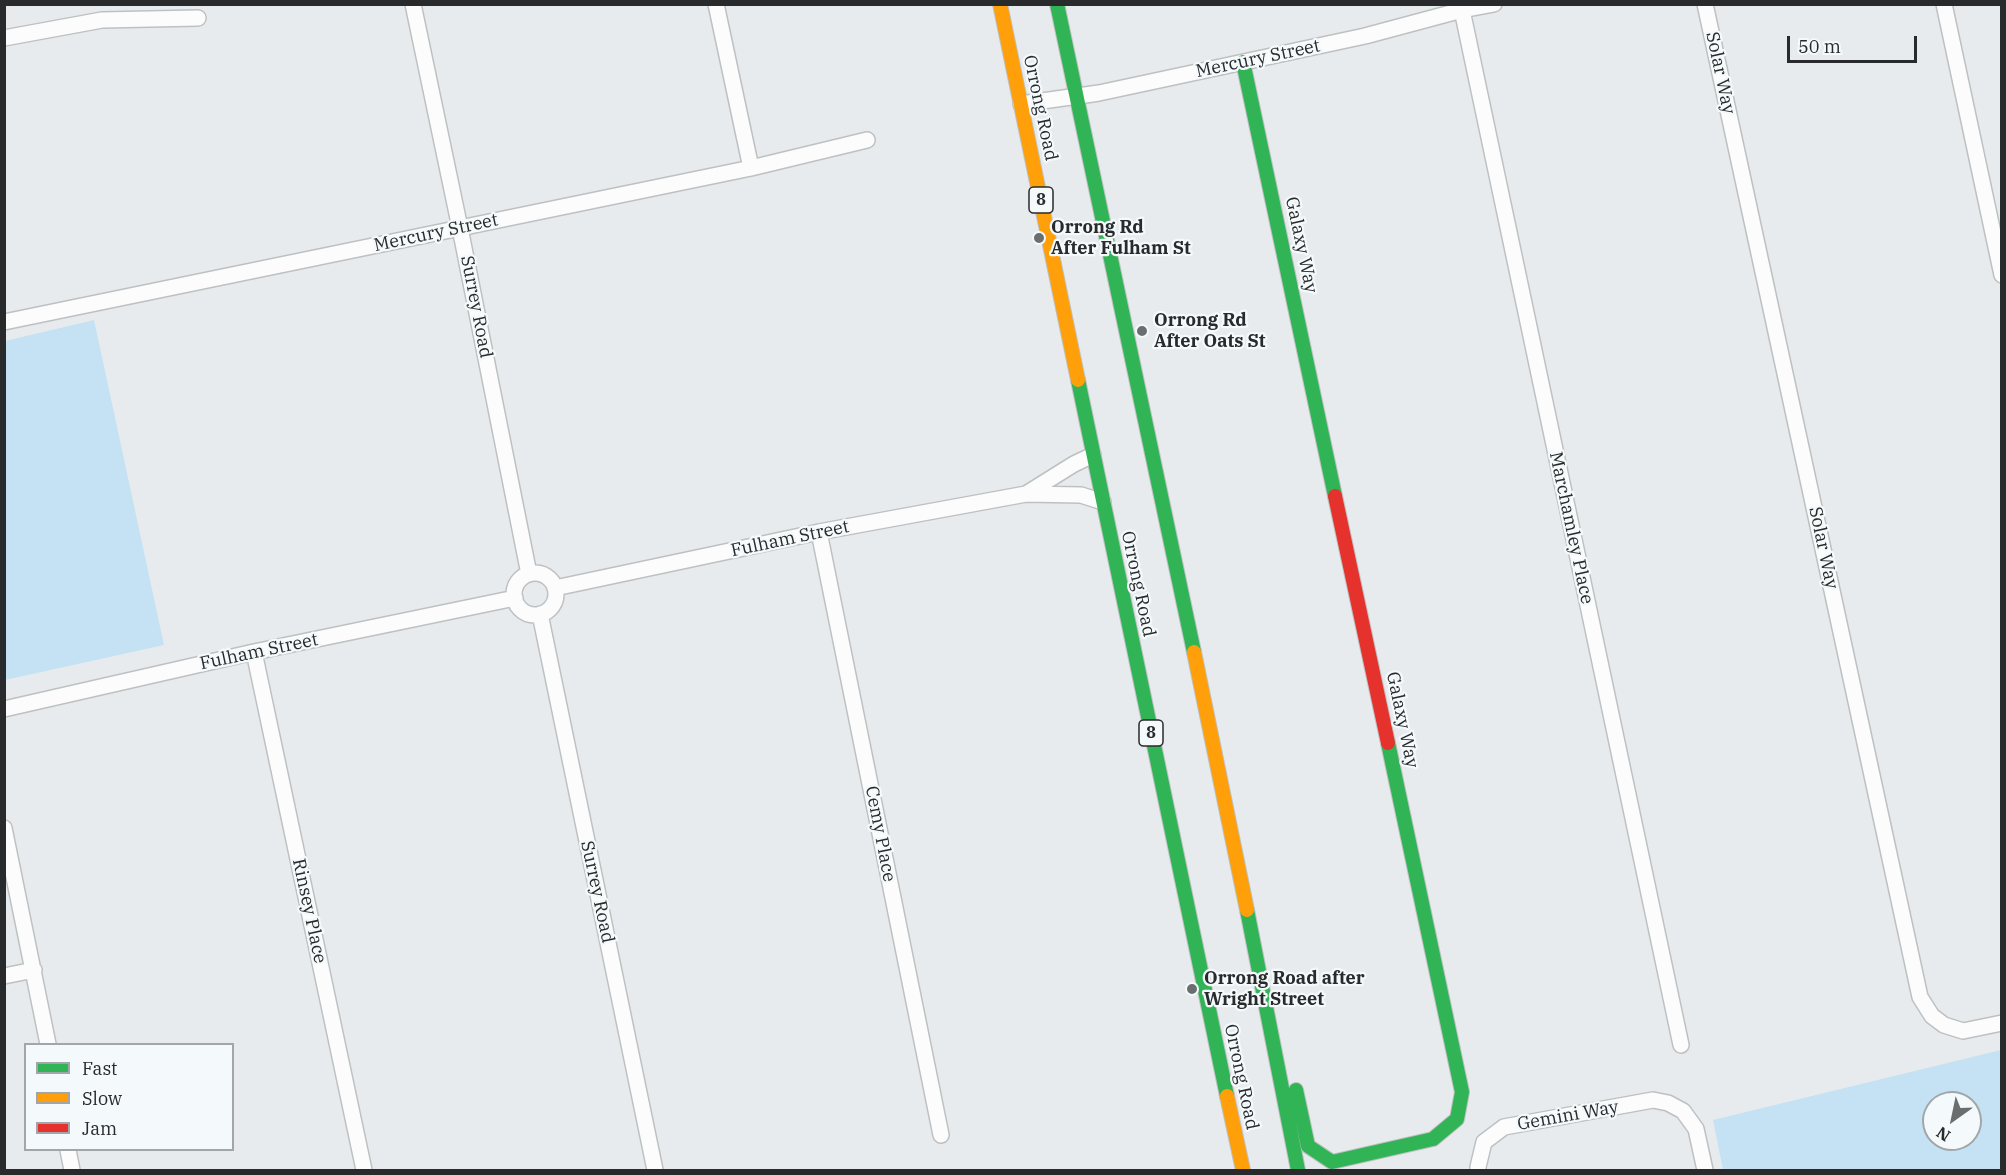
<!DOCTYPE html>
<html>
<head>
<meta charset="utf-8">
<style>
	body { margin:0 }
	#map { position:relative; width:2006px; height:1175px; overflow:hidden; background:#e8ebed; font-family:"IBM Plex Serif",serif }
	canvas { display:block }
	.frame { position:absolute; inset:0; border:6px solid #282a2b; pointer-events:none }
	.legend { position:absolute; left:24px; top:1043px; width:210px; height:108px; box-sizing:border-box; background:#f4f9fb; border:2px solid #a2a6a8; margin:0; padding:8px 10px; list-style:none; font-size:18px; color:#282a2b }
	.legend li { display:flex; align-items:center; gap:12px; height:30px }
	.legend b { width:30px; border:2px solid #a2a6a8 }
	.north { position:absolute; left:1922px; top:1091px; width:60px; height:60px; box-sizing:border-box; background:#f4f9fb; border:2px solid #a2a6a8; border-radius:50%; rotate:213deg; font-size:16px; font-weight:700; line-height:24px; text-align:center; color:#282a2b }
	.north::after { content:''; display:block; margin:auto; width:21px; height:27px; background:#6b6e6f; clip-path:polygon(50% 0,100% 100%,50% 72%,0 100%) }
	.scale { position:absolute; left:1787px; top:36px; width:130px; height:27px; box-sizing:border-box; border:3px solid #282a2b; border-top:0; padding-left:8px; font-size:18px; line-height:21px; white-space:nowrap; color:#282a2b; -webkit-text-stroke:4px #f4f9fb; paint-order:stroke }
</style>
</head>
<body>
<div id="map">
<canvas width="2006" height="1175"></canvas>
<div class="frame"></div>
<ul class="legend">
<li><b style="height:8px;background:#30b455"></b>Fast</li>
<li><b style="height:8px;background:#ff9f0a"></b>Slow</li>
<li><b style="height:8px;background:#e5322d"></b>Jam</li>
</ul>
<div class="north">N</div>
<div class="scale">50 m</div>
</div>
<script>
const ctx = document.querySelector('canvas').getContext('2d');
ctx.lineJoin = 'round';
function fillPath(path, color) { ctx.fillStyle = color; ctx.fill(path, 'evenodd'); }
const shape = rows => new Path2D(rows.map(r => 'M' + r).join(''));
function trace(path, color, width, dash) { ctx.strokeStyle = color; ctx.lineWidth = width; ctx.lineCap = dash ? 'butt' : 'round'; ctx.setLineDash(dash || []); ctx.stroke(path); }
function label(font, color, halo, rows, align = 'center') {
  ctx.font = font + ' "IBM Plex Serif",serif'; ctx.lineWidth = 4.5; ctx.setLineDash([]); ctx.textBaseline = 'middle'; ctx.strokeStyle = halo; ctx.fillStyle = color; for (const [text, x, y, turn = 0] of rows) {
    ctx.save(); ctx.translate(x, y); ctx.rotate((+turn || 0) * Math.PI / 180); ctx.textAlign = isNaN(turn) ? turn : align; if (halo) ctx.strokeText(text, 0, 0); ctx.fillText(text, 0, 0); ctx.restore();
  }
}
const green = shape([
	[94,320,164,645,5,680,5,341],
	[2001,1050,2001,1170,1723,1170,1713,1120],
	[1934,1103,1970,1103,1970,1139,1934,1139]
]);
const street = shape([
	[413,4,460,228,529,574],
	[716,4,751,168],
	[1705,4,1920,997,1932,1016,1944,1025,1963,1031,2002,1023],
	[1944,4,2002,275],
	[1462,10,1681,1045],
	[4,38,102,20,198,18],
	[1021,104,1099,93,1365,36,1462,10,1494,4],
	[4,322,751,168,867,140],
	[1026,494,1074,464,1093,455],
	[819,532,941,1135],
	'514 594a21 21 0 1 1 42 0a21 21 0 1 1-42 0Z',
	[555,588,819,532,1026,494,1081,495,1103,502],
	[540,614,655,1170],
	[254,652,364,1170],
	[4,709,254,652,515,598],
	[4,828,48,1044],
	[4,976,34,970],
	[68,1150,72,1170],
	[1478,1170,1478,1167,1484,1142,1504,1127,1653,1100,1668,1103,1683,1111,1696,1129,1705,1170]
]);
const fast = shape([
	[1057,4,1194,652],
	[1243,62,1335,496],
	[1078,380,1227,1096],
	[1247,910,1298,1170],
	[1296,1090,1308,1146,1332,1162,1433,1139,1457,1119,1462,1092,1388,743]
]);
const slow = shape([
	[1000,4,1078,380],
	[1194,652,1247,910],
	[1227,1096,1243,1170]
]);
const jam = shape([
	[1335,496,1388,743]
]);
const markers = [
	[1039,238,6,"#6b6e6f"],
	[1142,331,6,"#6b6e6f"],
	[1192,989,6,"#6b6e6f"]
];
const shields = [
	[1041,200,24],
	[1151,733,24]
];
const shieldNames = [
	["8",1041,200],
	["8",1151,733]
];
const streetNames = [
	["Mercury Street",1258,59,-12],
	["Solar Way",1720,73,78],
	["Orrong Road",1040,108,78],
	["Mercury Street",436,233,-12],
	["Galaxy Way",1301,245,78],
	["Surrey Road",476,307,79],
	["Marchamley Place",1571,528,78],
	["Fulham Street",790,539,-12],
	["Solar Way",1823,548,78],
	["Orrong Road",1138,584,78],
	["Fulham Street",259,652,-12],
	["Galaxy Way",1402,720,78],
	["Cemy Place",880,834,79],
	["Surrey Road",597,892,78],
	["Rinsey Place",309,911,78],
	["Orrong Road",1241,1077,78],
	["Gemini Way",1568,1116,-10]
];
const poiNames = [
	["Orrong Rd",1051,228],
	["After Fulham St",1051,249],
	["Orrong Rd",1154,321],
	["After Oats St",1154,342],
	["Orrong Road after",1204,979],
	["Wright Street",1204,1000]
];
fillPath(green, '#c4e2f3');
trace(street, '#bec1c2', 18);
trace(fast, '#bec1c2', 16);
trace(slow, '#bec1c2', 16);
trace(jam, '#bec1c2', 16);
trace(street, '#fcfcfc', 15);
trace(fast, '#30b455', 14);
trace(slow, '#ff9f0a', 14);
trace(jam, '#e5322d', 14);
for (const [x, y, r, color] of markers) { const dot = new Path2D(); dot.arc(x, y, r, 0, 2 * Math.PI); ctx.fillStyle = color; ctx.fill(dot); trace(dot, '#f4f9fb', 2); }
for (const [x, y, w] of shields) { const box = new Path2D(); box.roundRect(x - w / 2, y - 13, w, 26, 4.5); ctx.fillStyle = '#f4f9fb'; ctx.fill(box); trace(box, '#282a2b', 1.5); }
label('bold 16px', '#282a2b', null, shieldNames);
label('18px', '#282a2b', '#f4f9fb', streetNames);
label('bold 18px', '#282a2b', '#f4f9fb', poiNames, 'left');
</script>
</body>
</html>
